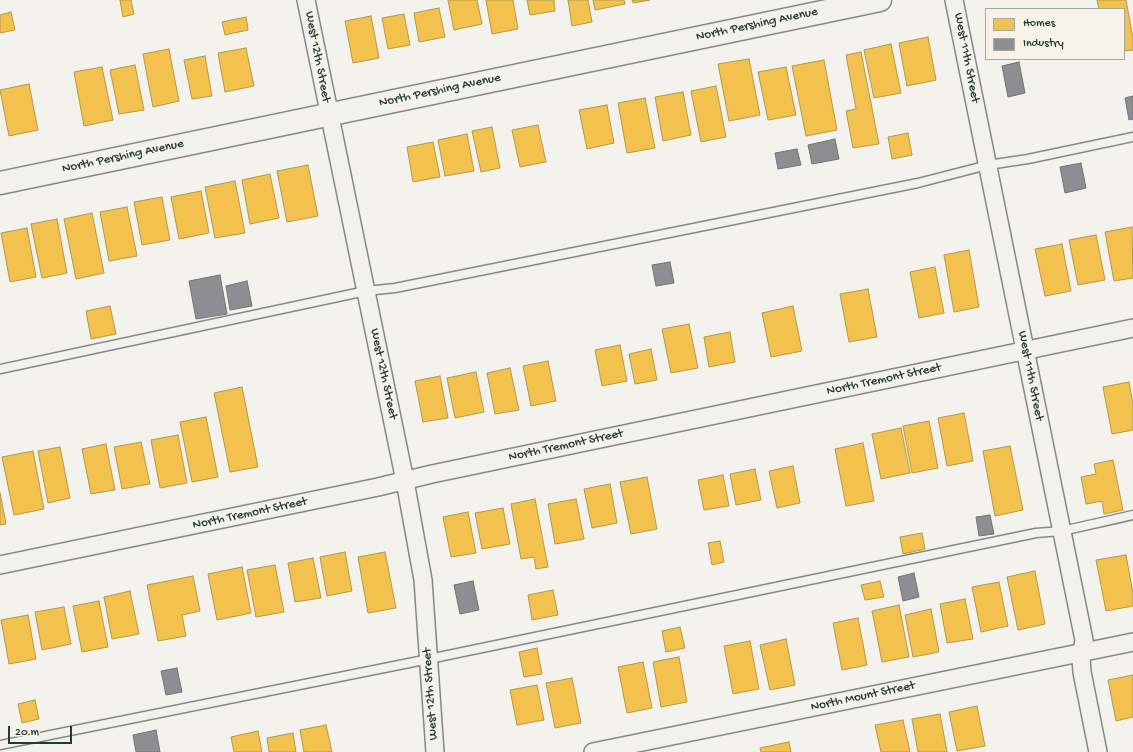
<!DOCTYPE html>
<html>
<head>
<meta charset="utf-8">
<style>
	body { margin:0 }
	#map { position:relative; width:1133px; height:752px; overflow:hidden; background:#f4f2ec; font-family:"Gochi Hand",sans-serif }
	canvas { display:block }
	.legend { position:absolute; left:985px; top:8px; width:140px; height:52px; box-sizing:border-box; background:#f7f3e8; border:1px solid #a1aaa0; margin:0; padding:5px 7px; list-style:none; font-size:12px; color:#1f3d34 }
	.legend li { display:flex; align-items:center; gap:8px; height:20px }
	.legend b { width:20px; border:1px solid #a1aaa0 }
	.scale { position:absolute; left:8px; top:726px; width:64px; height:18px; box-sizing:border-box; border:2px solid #1f3d34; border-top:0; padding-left:5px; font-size:12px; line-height:14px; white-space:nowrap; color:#1f3d34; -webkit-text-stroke:3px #f7f3e8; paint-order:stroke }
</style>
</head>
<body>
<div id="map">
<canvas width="1133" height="752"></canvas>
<ul class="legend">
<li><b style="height:11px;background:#f2c14e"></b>Homes</li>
<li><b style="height:11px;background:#8d8d92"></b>Industry</li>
</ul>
<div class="scale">20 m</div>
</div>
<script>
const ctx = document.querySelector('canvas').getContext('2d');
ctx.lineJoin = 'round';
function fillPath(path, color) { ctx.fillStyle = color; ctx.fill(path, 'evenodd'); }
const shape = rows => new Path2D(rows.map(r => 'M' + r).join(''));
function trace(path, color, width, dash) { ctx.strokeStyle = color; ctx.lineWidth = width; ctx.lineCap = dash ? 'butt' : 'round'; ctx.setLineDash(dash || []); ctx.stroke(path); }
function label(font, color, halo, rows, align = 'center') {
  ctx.font = font + ' "Gochi Hand",sans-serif'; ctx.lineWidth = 4; ctx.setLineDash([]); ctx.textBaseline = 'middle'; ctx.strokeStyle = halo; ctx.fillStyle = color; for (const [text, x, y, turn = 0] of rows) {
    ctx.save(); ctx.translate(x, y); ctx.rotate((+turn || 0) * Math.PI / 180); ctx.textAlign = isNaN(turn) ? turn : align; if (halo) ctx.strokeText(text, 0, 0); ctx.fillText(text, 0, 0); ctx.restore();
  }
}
const homes = shape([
	[120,0,131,0,134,14,123,17,120,0],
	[448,0,477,0,482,24,454,30,448,0],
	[486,0,513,0,518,29,492,34,486,0],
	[527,0,554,0,555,11,530,15,527,0],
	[568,0,588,0,592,22,572,26,568,0],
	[593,0,624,0,625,4,595,10,593,0],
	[632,0,650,0,633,3,632,0],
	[1097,0,1126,0,1133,38,1133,50,1124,51,1124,9,1099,9,1097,0],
	[439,8,445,37,419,42,414,13,439,8],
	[11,12,15,30,0,33,0,15,11,12],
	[404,14,410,45,388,49,382,18,404,14],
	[371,16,379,58,353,63,345,21,371,16],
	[246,17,248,30,225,35,222,22,246,17],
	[928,37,936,80,907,86,899,43,928,37],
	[891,44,901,93,874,98,864,50,891,44],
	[246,48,254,86,225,92,218,53,246,48],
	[169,49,179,101,153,107,143,54,169,49],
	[861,52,879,144,853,148,846,111,856,109,846,55,861,52],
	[205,56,212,96,192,99,184,60,205,56],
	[749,59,760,115,729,121,718,64,749,59],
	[824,60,837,130,806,136,792,66,824,60],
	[135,65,144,110,119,114,110,70,135,65],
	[102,67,113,120,84,126,74,72,102,67],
	[786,67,796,115,768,120,758,72,786,67],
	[29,84,38,130,9,136,0,90,29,84],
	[716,86,726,137,701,142,691,91,716,86],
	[683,92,691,135,663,141,655,97,683,92],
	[645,98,655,148,627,153,618,103,645,98],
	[607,105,614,143,587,149,579,110,607,105],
	[538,125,546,162,520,167,512,130,538,125],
	[492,127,500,168,481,172,472,131,492,127],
	[908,133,912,155,892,159,888,137,908,133],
	[467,134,474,171,445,176,438,140,467,134],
	[433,142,440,177,413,182,407,147,433,142],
	[308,165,318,216,287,222,277,171,308,165],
	[270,174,279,218,250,224,242,180,270,174],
	[235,181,245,233,215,238,205,187,235,181],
	[201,191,209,233,179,239,171,197,201,191],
	[162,197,170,240,142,245,134,202,162,197],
	[127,207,137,256,109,261,100,212,127,207],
	[92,213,104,273,76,279,64,219,92,213],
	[57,219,67,273,42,278,31,224,57,219],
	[1132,227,1133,278,1114,281,1105,232,1132,227],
	[27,228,36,277,10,282,1,233,27,228],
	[1096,235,1105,280,1078,285,1069,240,1096,235],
	[1062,244,1071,291,1045,296,1035,249,1062,244],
	[969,250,979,307,954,312,944,255,969,250],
	[935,267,944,313,919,318,910,272,935,267],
	[868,289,877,337,849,342,840,294,868,289],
	[110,306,116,334,91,339,86,311,110,306],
	[793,306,802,351,771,357,762,313,793,306],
	[689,324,698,368,671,373,662,329,689,324],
	[730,332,735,362,709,367,704,337,730,332],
	[620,345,627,381,602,386,595,350,620,345],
	[651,349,657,380,635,384,629,354,651,349],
	[548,361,556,401,531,406,523,366,548,361],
	[510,368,519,410,495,414,487,373,510,368],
	[476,372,484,412,455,418,447,378,476,372],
	[440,376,448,418,423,422,415,381,440,376],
	[1129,382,1133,404,1133,430,1112,434,1103,387,1129,382],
	[242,387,258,467,230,472,214,393,242,387],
	[964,413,973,461,947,466,938,418,964,413],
	[206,417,218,477,192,482,180,422,206,417],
	[929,421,938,468,912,473,903,426,929,421],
	[901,428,910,473,881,479,872,434,901,428],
	[178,435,187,483,160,488,151,440,178,435],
	[141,442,150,484,122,489,114,447,141,442],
	[863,443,874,501,846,506,835,449,863,443],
	[106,444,115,490,91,494,82,449,106,444],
	[1010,446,1023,510,995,516,983,451,1010,446],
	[60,447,70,498,48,503,38,451,60,447],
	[33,451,44,509,14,515,2,457,33,451],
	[1113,460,1123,510,1104,514,1102,501,1086,504,1081,477,1096,474,1094,464,1113,460],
	[793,466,800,503,777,508,769,471,793,466],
	[755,469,761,500,736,505,730,474,755,469],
	[723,475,729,506,704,510,698,480,723,475],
	[647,477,657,529,631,534,620,482,647,477],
	[610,484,617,523,592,528,584,489,610,484],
	[0,493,6,524,0,525,0,493],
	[535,499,548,567,536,569,534,557,521,559,511,504,535,499],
	[576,499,584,539,555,544,548,504,576,499],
	[503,508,510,544,482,549,475,513,503,508],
	[468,512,476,553,451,557,443,517,468,512],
	[922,533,925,549,903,554,900,537,922,533],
	[720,541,724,562,712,565,708,543,720,541],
	[345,552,352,591,327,596,320,557,345,552],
	[385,552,396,608,368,613,358,557,385,552],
	[1126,555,1133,593,1133,606,1106,611,1096,560,1126,555],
	[313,558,321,598,295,602,288,563,313,558],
	[275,565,284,612,256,617,247,570,275,565],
	[242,567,251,613,217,620,208,574,242,567],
	[1035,571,1045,624,1018,630,1007,577,1035,571],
	[193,576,200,611,182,615,186,636,158,641,147,585,193,576],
	[880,581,884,597,865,600,861,585,880,581],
	[999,582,1008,626,981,632,972,587,999,582],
	[553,590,558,615,532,620,528,595,553,590],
	[130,591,139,634,112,639,104,597,130,591],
	[965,599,973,639,947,643,940,604,965,599],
	[99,601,108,647,82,652,73,606,99,601],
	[899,605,909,657,882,662,872,611,899,605],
	[64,607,71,644,42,650,35,612,64,607],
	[931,609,939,652,913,657,905,615,931,609],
	[28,615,36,659,9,664,1,620,28,615],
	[858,618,867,665,842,670,833,623,858,618],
	[680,627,685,648,666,652,662,631,680,627],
	[786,639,795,685,770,690,760,645,786,639],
	[750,641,759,689,733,694,724,646,750,641],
	[537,648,542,674,524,677,519,652,537,648],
	[679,657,687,702,661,707,653,662,679,657],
	[643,662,652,708,627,713,618,667,643,662],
	[1133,675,1133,717,1116,721,1108,680,1133,675],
	[572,678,581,723,555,728,546,683,572,678],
	[537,685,544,720,517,725,510,690,537,685],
	[35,700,39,719,22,723,18,704,35,700],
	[977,706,985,746,957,751,949,712,977,706],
	[940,714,947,752,918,752,912,719,940,714],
	[903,720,910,752,881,752,875,725,903,720],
	[326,725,332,752,304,752,300,730,326,725],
	[258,731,262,752,234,752,231,737,258,731],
	[293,733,296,752,269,752,267,738,293,733],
	[789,742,791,752,761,752,760,748,789,742]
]);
const industry = shape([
	[1019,62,1025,93,1008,97,1002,66,1019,62],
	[1133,96,1133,119,1129,120,1125,98,1133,96],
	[835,139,839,159,812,164,808,145,835,139],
	[797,149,801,165,778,169,775,153,797,149],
	[1081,163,1086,188,1065,193,1060,167,1081,163],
	[670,262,674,283,656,286,652,265,670,262],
	[220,275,227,314,196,319,189,281,220,275],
	[247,281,252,306,230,310,226,286,247,281],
	[990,515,994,534,979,536,976,517,990,515],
	[914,573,919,597,903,601,898,577,914,573],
	[473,581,479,610,460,614,454,585,473,581],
	[177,668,182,692,166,695,161,671,177,668],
	[156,730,160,752,136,752,133,735,156,730]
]);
const lane = shape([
	[0,369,366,291,395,288,918,183,988,165,1028,159,1133,137],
	[0,745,429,659,1036,533,1062,531,1133,515]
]);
const street = shape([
	[306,0,405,481,423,580,435,752],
	[954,0,1084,640,1081,658,1082,672,1098,752],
	[0,565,378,487,432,474,1133,328],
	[593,752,1133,642]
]);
const secondary = shape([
	[0,183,880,0]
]);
const streetNames = [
	["North Pershing Avenue",757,25,-12],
	["West 12th Street",317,57,79],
	["West 11th Street",966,58,79],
	["North Pershing Avenue",440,91,-12],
	["North Pershing Avenue",123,157,-12],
	["West 12th Street",383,374,78],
	["West 11th Street",1030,376,79],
	["North Tremont Street",884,380,-12],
	["North Tremont Street",566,446,-12],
	["North Tremont Street",250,514,-12],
	["West 12th Street",431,694,-94],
	["North Mount Street",863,697,-12]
];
fillPath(homes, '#f2c14e');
trace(homes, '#b39946', 1);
fillPath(industry, '#8d8d92');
trace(industry, '#6c7576', 1);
trace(lane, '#848985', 11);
trace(street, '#848985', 20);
trace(secondary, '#848985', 25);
trace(lane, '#f2f1ed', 8);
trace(street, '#f2f1ed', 17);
trace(secondary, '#f2f1ed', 22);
label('13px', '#1f3d34', '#f7f3e8', streetNames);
</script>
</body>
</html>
